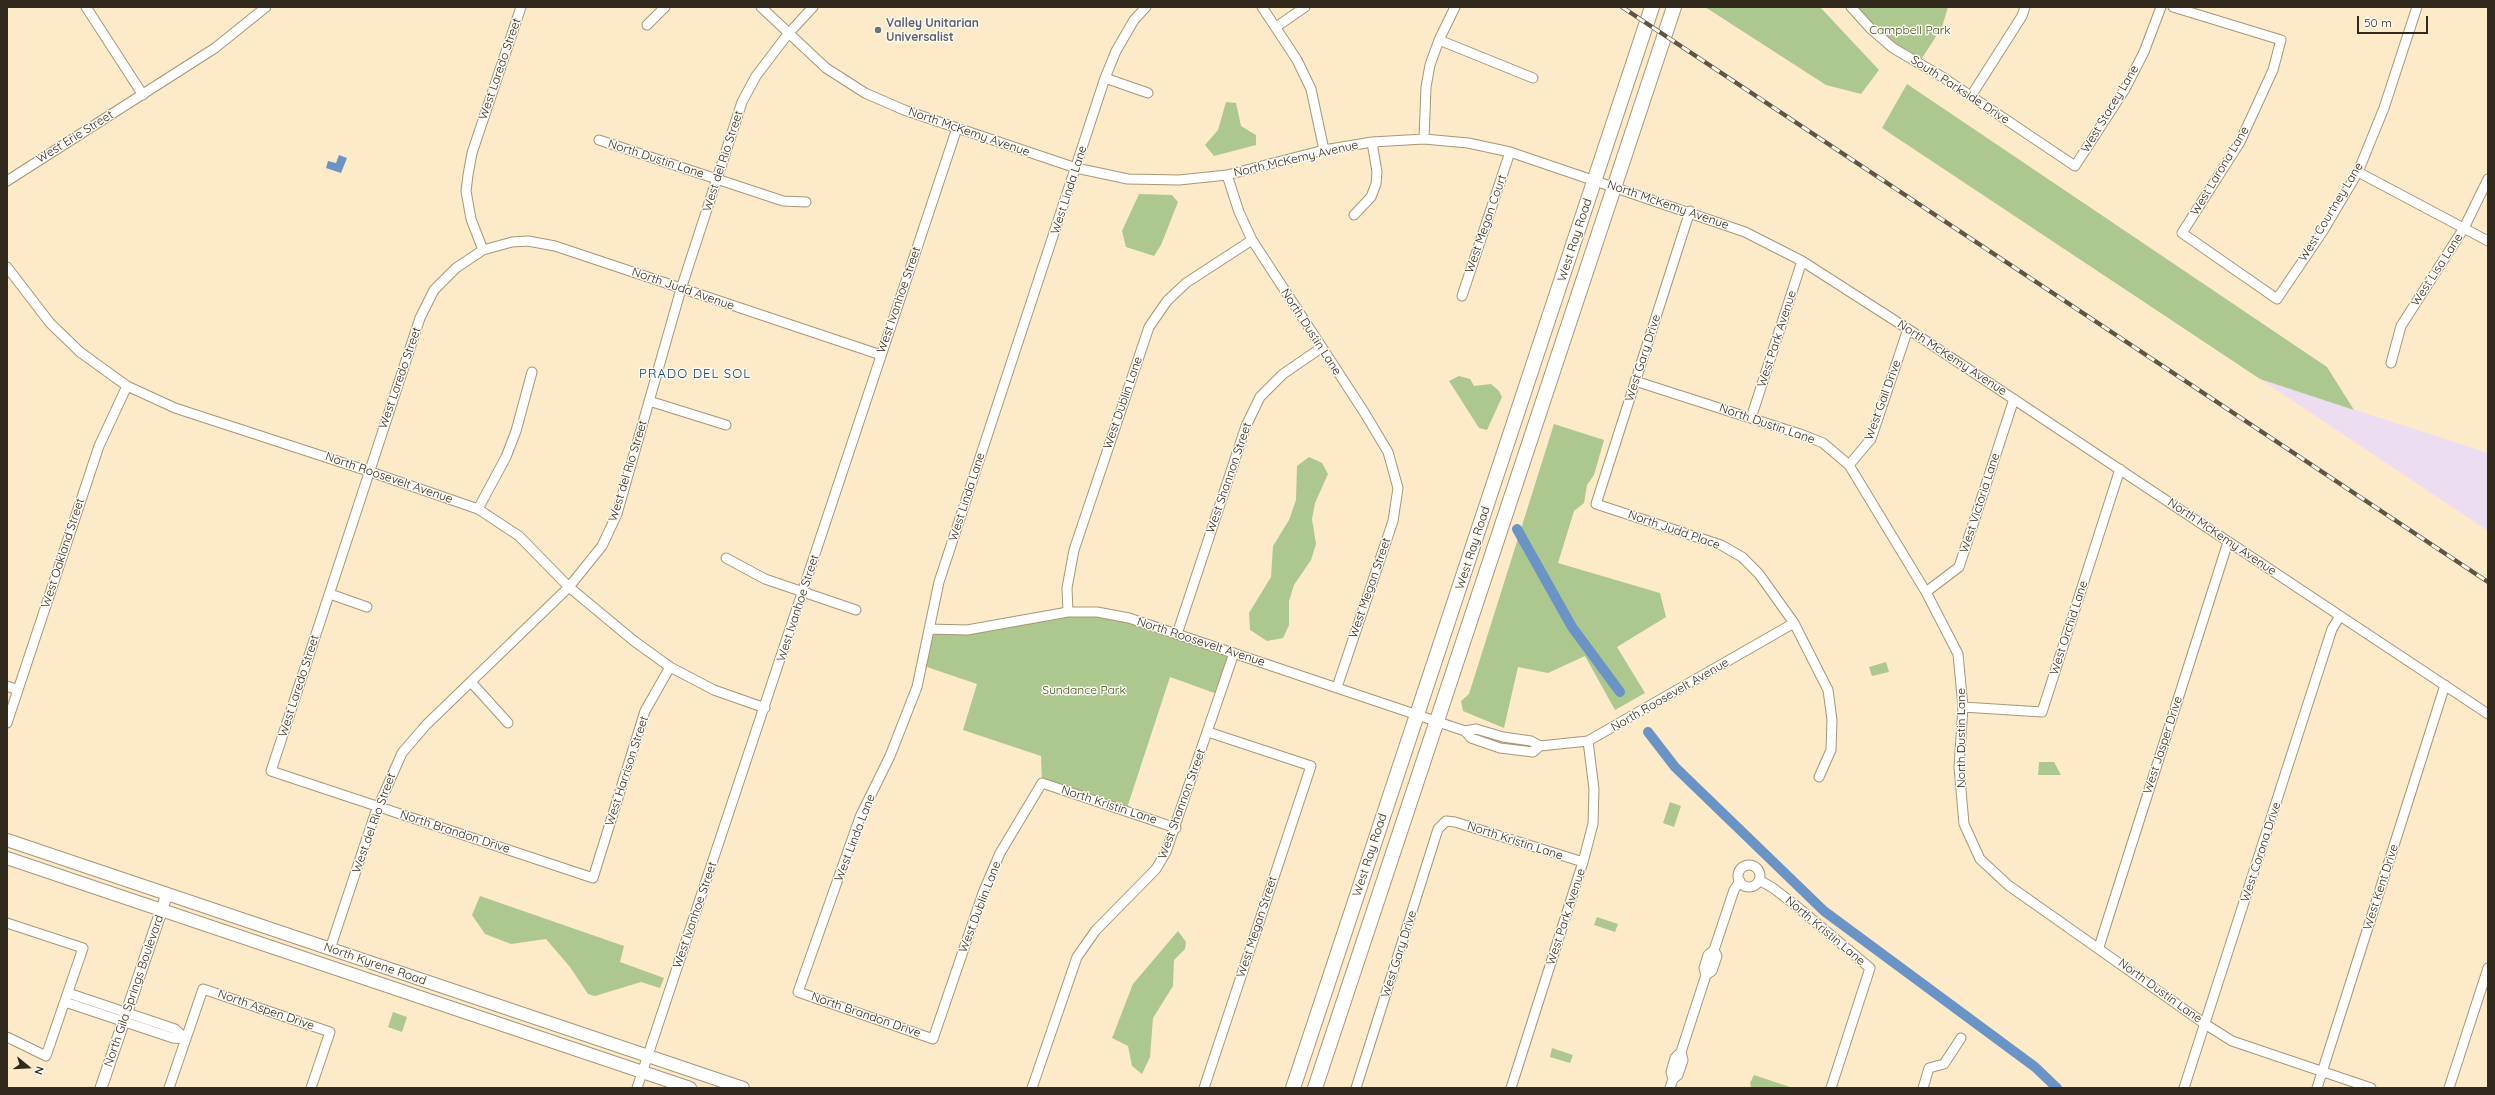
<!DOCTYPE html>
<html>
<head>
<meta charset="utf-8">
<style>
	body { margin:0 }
	#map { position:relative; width:2495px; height:1095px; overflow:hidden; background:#fdeac9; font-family:Quicksand,sans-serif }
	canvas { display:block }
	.frame { position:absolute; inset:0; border:8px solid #30291c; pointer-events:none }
	.north { position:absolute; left:8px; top:1047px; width:40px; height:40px; -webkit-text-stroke:3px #fdf9f3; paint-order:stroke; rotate:108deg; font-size:11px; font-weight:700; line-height:16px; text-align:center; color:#30291c }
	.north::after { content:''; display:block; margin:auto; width:14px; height:18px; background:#30291c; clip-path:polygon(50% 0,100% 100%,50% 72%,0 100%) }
	.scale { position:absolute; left:2357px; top:16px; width:71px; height:18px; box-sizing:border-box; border:2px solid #30291c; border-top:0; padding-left:5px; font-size:12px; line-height:14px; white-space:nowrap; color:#30291c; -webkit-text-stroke:3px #fdf9f3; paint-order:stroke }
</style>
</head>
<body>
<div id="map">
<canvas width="2495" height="1095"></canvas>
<div class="frame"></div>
<div class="north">N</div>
<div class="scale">50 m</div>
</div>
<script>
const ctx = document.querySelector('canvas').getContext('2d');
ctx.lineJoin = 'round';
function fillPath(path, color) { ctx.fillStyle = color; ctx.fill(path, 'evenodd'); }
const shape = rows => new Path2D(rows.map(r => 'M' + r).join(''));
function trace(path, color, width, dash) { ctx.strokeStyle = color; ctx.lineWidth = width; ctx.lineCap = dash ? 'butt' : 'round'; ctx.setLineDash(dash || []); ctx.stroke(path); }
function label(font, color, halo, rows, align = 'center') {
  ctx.font = font + ' Quicksand,sans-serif'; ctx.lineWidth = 3; ctx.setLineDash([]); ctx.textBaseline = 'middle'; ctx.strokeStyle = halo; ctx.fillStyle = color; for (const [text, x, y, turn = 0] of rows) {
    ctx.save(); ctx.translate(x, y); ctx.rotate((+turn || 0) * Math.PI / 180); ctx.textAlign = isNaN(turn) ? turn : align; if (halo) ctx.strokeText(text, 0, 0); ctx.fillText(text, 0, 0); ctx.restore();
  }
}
const industrial = shape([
	[2260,379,2488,453,2488,531]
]);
const green = shape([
	[1705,7,1820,7,1879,70,1861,94,1826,85],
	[1851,7,1948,7,1942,27,1919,63,1893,48],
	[1907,84,2327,367,2354,410,2260,379,1882,128],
	[1226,102,1236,103,1241,126,1256,135,1256,145,1214,156,1205,145,1218,130],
	[1139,194,1172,195,1178,202,1161,245,1154,256,1126,247,1122,231],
	[1459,376,1470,379,1474,386,1491,384,1499,391,1502,397,1487,430,1479,428,1449,381],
	[1554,424,1604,440,1594,475,1587,485,1584,503,1574,511,1558,563,1660,593,1666,617,1617,647,1645,693,1615,710,1585,656,1548,673,1518,667,1504,728,1463,711,1461,701,1469,694],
	[1309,457,1322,463,1328,474,1315,503,1312,519,1316,544,1311,560,1294,585,1289,601,1289,625,1283,638,1267,641,1250,630,1249,613,1271,577,1273,546,1289,520,1296,500,1297,466],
	[1097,612,1234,653,1220,695,1170,677,1126,811,1042,783,1041,756,963,730,977,684,921,665,929,629,967,630],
	[1886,662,1889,672,1872,676,1869,667],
	[2039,762,2054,762,2061,775,2038,775],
	[1670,802,1681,806,1674,827,1663,823],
	[480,896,624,946,620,962,664,978,660,988,641,982,595,996,588,994,570,967,546,939,511,944,485,934,472,915],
	[1597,917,1618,924,1615,932,1594,925],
	[1178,931,1186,942,1185,949,1174,960,1173,986,1153,1018,1150,1057,1142,1074,1132,1066,1128,1046,1112,1038,1133,984],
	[393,1012,407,1017,402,1032,388,1027],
	[1552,1048,1573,1055,1570,1063,1550,1057],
	[1754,1075,1793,1088,1751,1088,1750,1083]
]);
const water = shape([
	[339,155,347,158,341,173,326,168,328,161,336,163]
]);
const canal = shape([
	[1517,529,1572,627,1620,692],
	[1648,732,1675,767,1824,911,2035,1067,2057,1088]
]);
const minor = shape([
	[86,7,143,95],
	[521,7,472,153,468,175,466,191,471,219,483,250,456,268,434,290,420,318,271,771,593,878,645,711,670,667],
	[761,7,826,68,865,93,904,110,1076,168,1128,179,1179,180,1227,175,1324,150,1372,142,1424,139,1468,143,1510,152,1745,232,1802,261,1908,329,2488,714],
	[1146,7,1134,20,1116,51,1105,78,939,582,917,687,890,756,860,817,798,992,933,1039,983,893,1000,853,1042,783,1176,828],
	[1262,7,1297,60,1311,89,1324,150],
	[1851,7,1870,28,1893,48,1944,78,2075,166,2125,89,2144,52,2161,7],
	[2173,7,2281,40,2273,70,2240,142,2182,233,2277,299,2323,231,2358,172,2384,108,2417,7],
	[647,25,665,7],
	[1276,27,1305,7],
	[1439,40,1533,78],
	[1105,78,1148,93],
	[1971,96,2022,16,2025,7],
	[1424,139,1426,87,1430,65,1439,40,1455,7],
	[599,140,783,201,806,202],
	[2358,172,2488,241],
	[1227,175,1239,212,1252,240,1364,412,1388,452,1398,488,1393,521,1337,687],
	[7,181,215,48,266,7],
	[1690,211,1596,504,1721,545,1742,557,1759,574,1794,623,1828,690,1832,720,1831,750,1819,777],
	[1354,215,1371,197,1376,184,1377,172,1372,142],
	[483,250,512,242,528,241,555,246,881,355],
	[7,267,50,323,80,352,127,386,175,408,368,471,478,509,519,536,569,587,634,641,670,667,714,690,765,708],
	[1462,296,1510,152],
	[2391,363,2401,326,2464,228,2488,179],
	[1635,381,1803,435,1823,443,1849,465,1926,592,1958,654,1963,707,1959,767,1964,824,1980,859,2008,885,2205,1024,2232,1041,2371,1088],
	[649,401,726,425],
	[1751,418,1802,261],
	[1849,465,1871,439,1908,329],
	[478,509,506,457,516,431,532,372],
	[726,558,765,579,856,610],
	[1926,592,1959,567,2014,399],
	[330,594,367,607],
	[1068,612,1067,588,1074,550,1149,327,1167,301,1186,283,1252,240],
	[929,629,967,630,1068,612,1097,612,1129,618,1465,731,1476,729,1503,737,1531,741,1540,746,1588,741,1794,623],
	[1177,634,1246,426,1260,397,1283,374,1321,348],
	[471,682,508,723],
	[7,686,18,690],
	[1963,707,2042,712,2120,469],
	[7,723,99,446,127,386],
	[1465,731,1471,738,1500,748,1533,752,1540,746],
	'1738 876a11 11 0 1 1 22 0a11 11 0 1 1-22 0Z',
	[1759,880,1773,888,1795,905,1870,968,1831,1088],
	[7,923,83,948,46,1056,7,1037],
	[2099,947,2228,542],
	[330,949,375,814,402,753,426,725,569,587,602,546,617,514,681,289,742,102,756,76,788,34,813,7],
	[1706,975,1712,971,1717,956,1714,950],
	[68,993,175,1029,186,1039],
	[65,1002,173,1038,186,1039],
	[1673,1079,1678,1075,1683,1060,1681,1052],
	[169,1088,203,989,330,1032,311,1088],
	[637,1088,957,128],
	[1032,1088,1077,957,1096,930,1156,869,1166,852,1234,653],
	[1204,1088,1311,766,1208,732],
	[1356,1088,1438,829,1446,821,1455,822,1583,862],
	[1511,1088,1583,862,1593,824,1594,789,1588,741],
	[1670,1088,1673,1079,1671,1072,1675,1058,1681,1052,1706,975,1704,968,1708,955,1714,950,1734,890,1740,881],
	[1923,1088,1929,1068,1944,1064,1961,1038],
	[2184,1088,2332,629,2340,616],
	[2317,1088,2445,685],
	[2449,1088,2488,968]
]);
const tertiary = shape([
	[101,1088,167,894]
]);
const secondary = shape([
	[7,840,743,1088],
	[7,858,690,1088]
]);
const primary = shape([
	[1293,1088,1652,7],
	[1315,1088,1674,7]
]);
const rail = shape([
	[1622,7,2488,582]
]);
const markers = [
	[878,30,4,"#6b7280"]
];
const worshipNames = [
	["Valley Unitarian",886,23],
	["Universalist",886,37]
];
const parkNames = [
	["Campbell Park",1910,30],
	["Sundance Park",1084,690]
];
const streetNames = [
	["West Laredo Street",500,69,-71],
	["South Parkside Drive",1960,90,33],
	["West Stacey Lane",2110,109,-59],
	["North McKemy Avenue",969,132,19],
	["West Erie Street",75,137,-32],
	["North Dustin Lane",656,159,18],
	["North McKemy Avenue",1296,159,-13],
	["West del Rio Street",723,161,-72],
	["West Larona Lane",2220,171,-59],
	["West Linda Lane",1069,190,-72],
	["North McKemy Avenue",1668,205,19],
	["West Courtney Lane",2331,212,-59],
	["West Megan Court",1486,224,-71],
	["West Ray Road",1575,240,-72],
	["West Lisa Lane",2437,270,-57],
	["North Judd Avenue",683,289,19],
	["West Ivanhoe Street",899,300,-71],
	["North Dustin Lane",1311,332,57],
	["West Park Avenue",1777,339,-72],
	["West Gary Drive",1643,358,-72],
	["North McKemy Avenue",1952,358,33],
	["West Laredo Street",400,378,-71],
	["West Gail Drive",1883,400,-70],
	["West Dublin Lane",1123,403,-71],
	["North Dustin Lane",1767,424,19],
	["West del Rio Street",628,471,-73],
	["North Roosevelt Avenue",389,478,19],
	["West Shannon Street",1229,478,-71],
	["West Linda Lane",967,497,-72],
	["West Victoria Lane",1980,503,-72],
	["North Judd Place",1674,530,19],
	["North McKemy Avenue",2222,537,34],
	["West Ray Road",1473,548,-72],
	["West Oakland Street",63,553,-72],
	["West Megan Street",1370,588,-71],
	["West Ivanhoe Street",798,608,-72],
	["West Orchid Lane",2069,628,-72],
	["North Roosevelt Avenue",1201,642,18],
	["West Laredo Street",299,686,-72],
	["North Roosevelt Avenue",1670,695,-30],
	["North Dustin Lane",1961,738,-90],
	["West Jasper Drive",2163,745,-72],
	["West Harrison Street",627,771,-72],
	["West Shannon Street",1182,804,-70],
	["North Kristin Lane",1109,805,18],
	["West del Rio Street",374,823,-70],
	["North Brandon Drive",455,832,18],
	["West Linda Lane",855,838,-69],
	["North Kristin Lane",1515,841,18],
	["West Corona Drive",2261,852,-72],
	["West Ray Road",1370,855,-72],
	["West Kent Drive",2381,887,-72],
	["West Dublin Lane",980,907,-69],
	["West Ivanhoe Street",695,915,-71],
	["West Park Avenue",1566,917,-72],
	["West Megan Street",1257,927,-72],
	["North Kristin Lane",1825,931,40],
	["West Gary Drive",1399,954,-72],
	["North Kyrene Road",375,964,19],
	["North Gila Springs Boulevard",134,991,-71],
	["North Dustin Lane",2160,991,36],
	["North Aspen Drive",266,1010,19],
	["North Brandon Drive",866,1015,19]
];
const neighbourhoodNames = [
	["PRADO DEL SOL",695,374]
];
fillPath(industrial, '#ecddf0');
fillPath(green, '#adc88e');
fillPath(water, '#6a94c6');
trace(canal, '#6a94c6', 10);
trace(minor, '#a79677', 11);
trace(tertiary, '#a79677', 13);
trace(secondary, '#a79677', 14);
trace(primary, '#a79677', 16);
trace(minor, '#fff', 9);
trace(tertiary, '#fff', 11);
trace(secondary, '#fff', 12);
trace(primary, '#fff', 14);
trace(rail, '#5e5543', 4.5);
trace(rail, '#fdf9f3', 3, [9]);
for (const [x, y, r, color] of markers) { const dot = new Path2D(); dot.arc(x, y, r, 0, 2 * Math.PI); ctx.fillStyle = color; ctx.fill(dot); trace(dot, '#fdf9f3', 1.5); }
label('bold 12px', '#5b616d', '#fdf9f3', worshipNames, 'left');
label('12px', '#3b5414', '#fdf9f3', parkNames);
label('12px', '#30291c', '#fdf9f3', streetNames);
ctx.letterSpacing = '1px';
label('13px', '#084474', '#fdf9f3', neighbourhoodNames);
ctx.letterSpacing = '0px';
</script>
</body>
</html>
